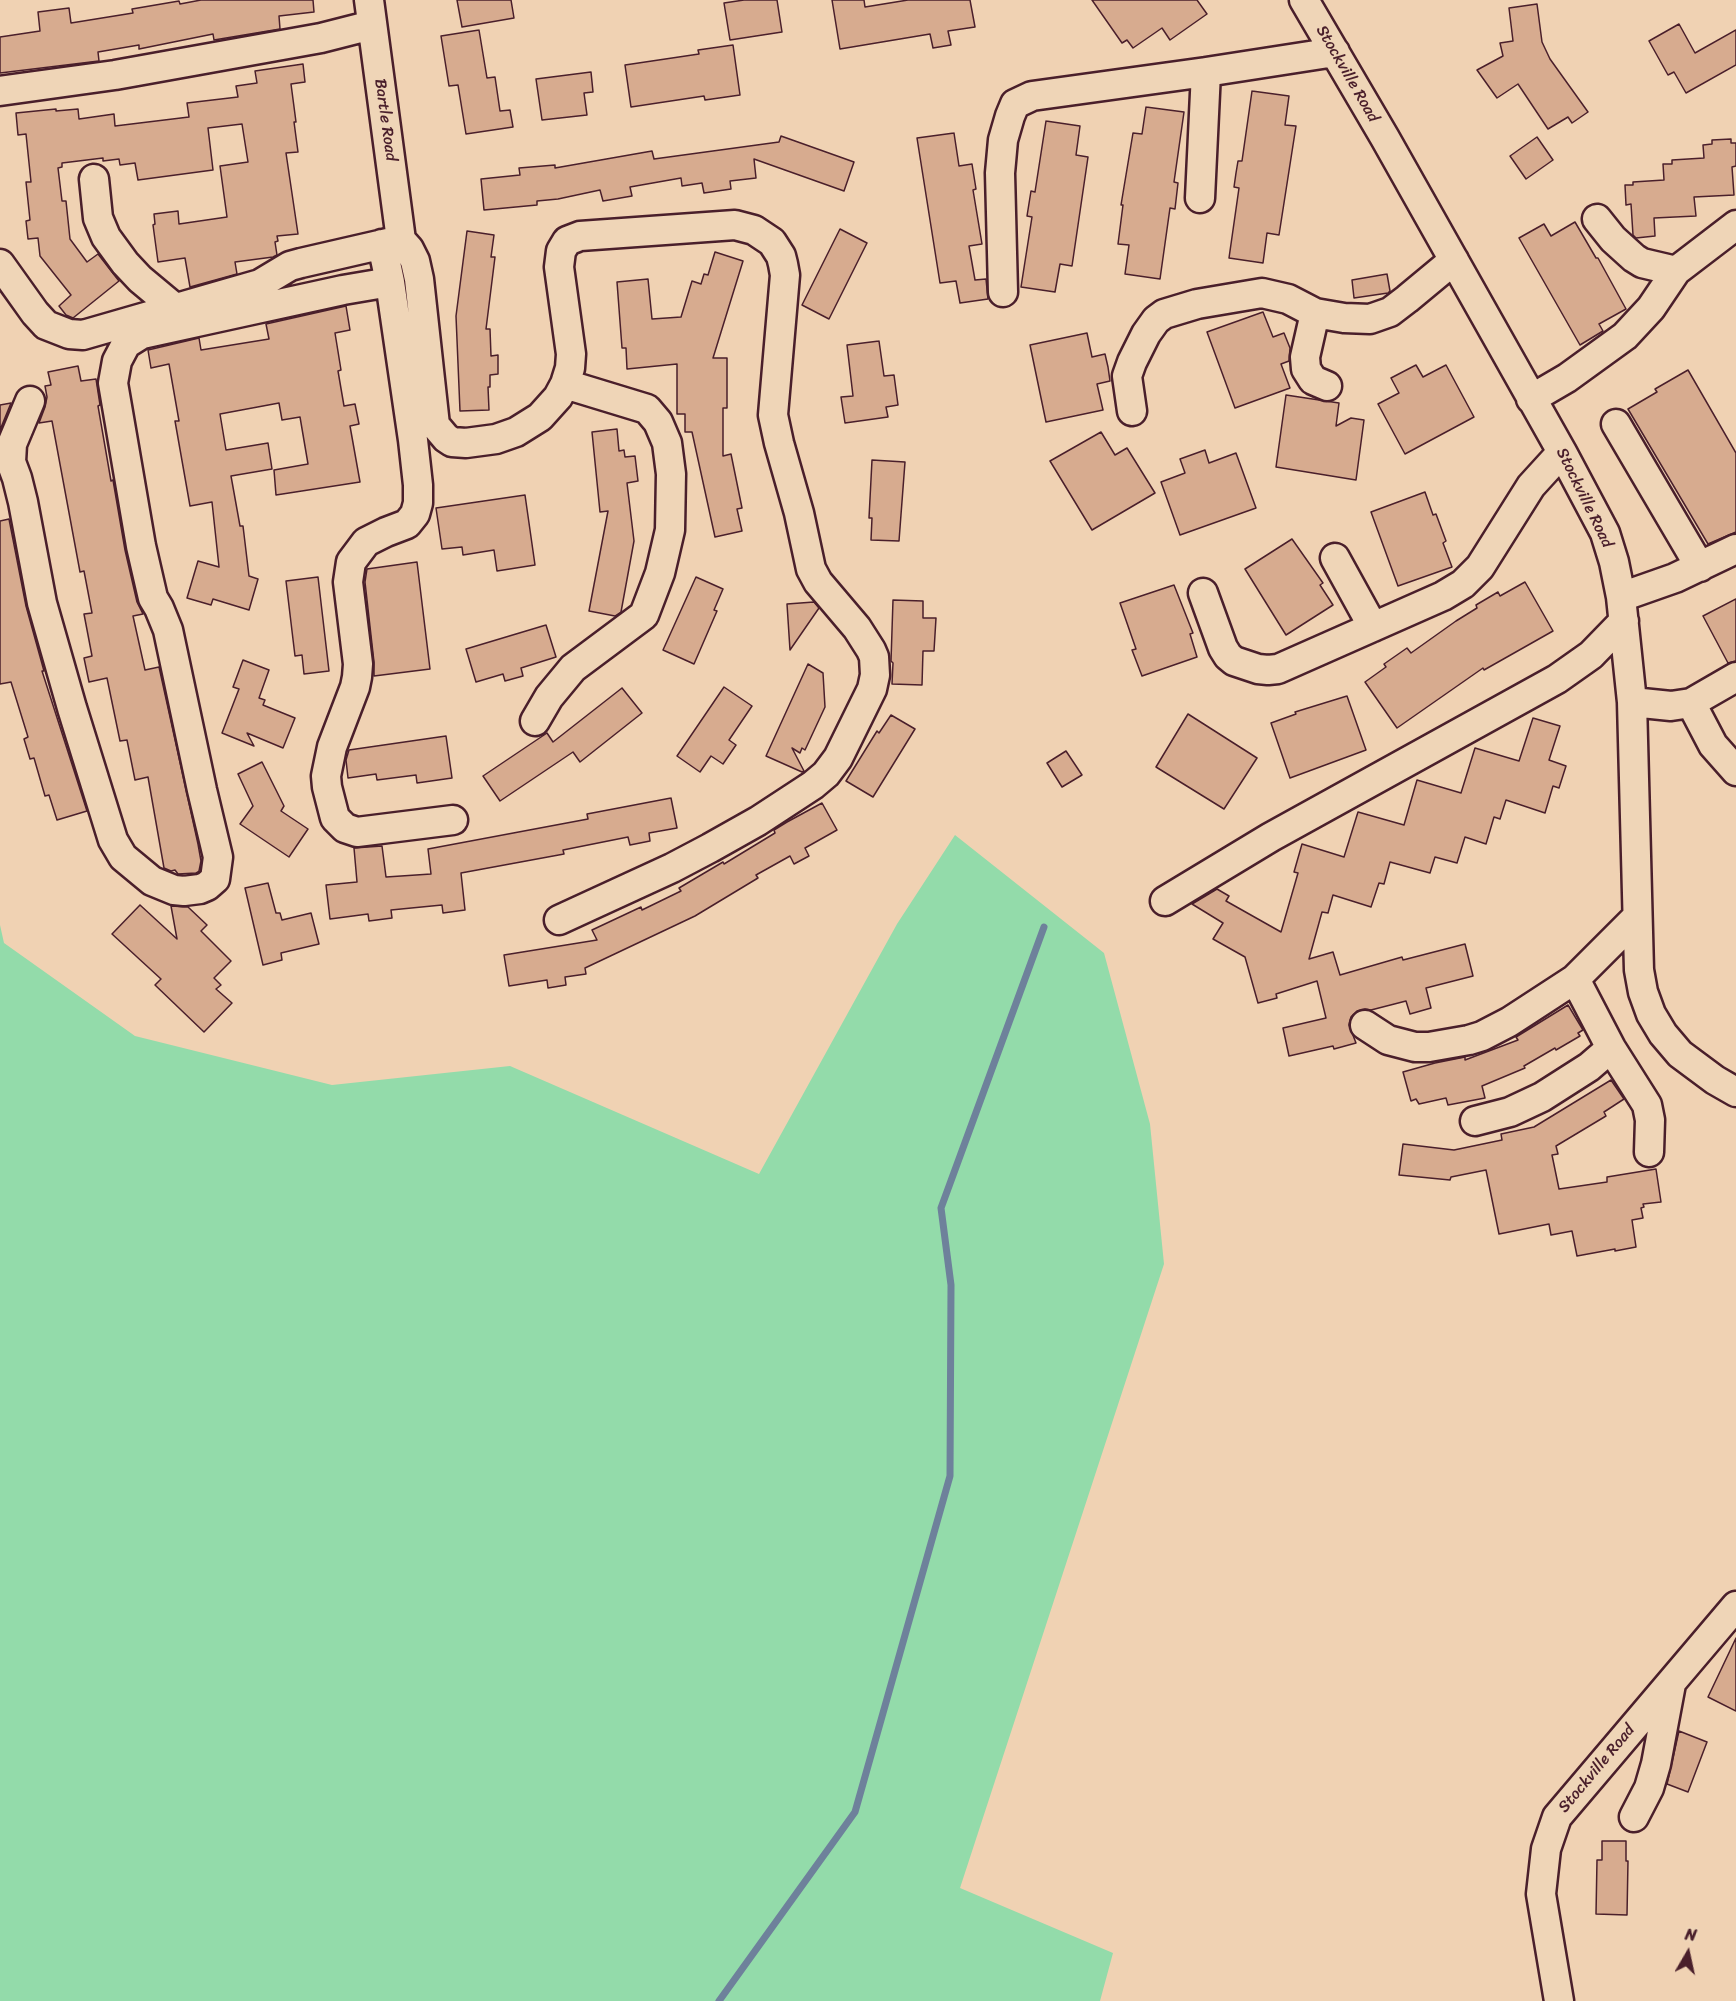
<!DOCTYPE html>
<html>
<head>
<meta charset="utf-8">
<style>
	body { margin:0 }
	#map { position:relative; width:1736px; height:2001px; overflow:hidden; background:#f0d2b3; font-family:Sriracha,sans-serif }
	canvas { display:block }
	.north { position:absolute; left:1658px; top:1923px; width:60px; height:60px; -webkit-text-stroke:4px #efd5b7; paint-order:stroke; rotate:9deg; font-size:16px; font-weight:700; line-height:24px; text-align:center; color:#4a1f2b }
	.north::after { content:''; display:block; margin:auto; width:21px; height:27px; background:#4a1f2b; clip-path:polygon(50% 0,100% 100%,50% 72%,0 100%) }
</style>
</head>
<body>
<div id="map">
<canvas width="1736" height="2001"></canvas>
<div class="north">N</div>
</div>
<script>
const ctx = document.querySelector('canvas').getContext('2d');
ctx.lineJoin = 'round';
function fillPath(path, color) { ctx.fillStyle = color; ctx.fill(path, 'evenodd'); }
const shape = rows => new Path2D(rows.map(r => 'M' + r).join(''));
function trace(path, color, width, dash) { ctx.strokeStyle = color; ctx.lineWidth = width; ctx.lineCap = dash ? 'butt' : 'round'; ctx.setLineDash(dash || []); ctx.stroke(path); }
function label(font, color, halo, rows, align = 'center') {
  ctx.font = font + ' Sriracha,sans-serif'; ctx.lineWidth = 4.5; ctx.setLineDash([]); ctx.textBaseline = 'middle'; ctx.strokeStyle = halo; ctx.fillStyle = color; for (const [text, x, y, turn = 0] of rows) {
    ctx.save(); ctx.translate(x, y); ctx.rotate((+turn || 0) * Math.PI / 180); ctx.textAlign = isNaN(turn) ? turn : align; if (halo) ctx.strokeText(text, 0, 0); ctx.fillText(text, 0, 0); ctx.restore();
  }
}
const green = shape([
	[955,835,1104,953,1150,1124,1164,1264,960,1888,1113,1953,1100,2001,0,2001,0,925,4,943,135,1036,332,1085,510,1066,759,1174,897,924]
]);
const stream = shape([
	[719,2001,855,1812,950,1476,951,1285,941,1208,1044,927]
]);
const building = shape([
	[201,0,313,0,314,12,279,16,280,29,214,40,213,34,139,49,139,45,98,52,99,61,0,73,0,37,40,31,38,12,69,8,71,23,133,13,132,9,179,1,180,4,201,0],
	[457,0,511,0,514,18,462,27,457,0],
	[744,0,777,0,782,32,730,40,724,3,744,0],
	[832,0,864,0,865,7,908,0,970,0,975,27,948,31,951,45,933,48,930,34,840,49,832,0],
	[1092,0,1197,0,1207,14,1170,40,1162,28,1133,48,1127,40,1122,43,1092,0],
	[1537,4,1542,42,1550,59,1588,112,1572,123,1568,117,1548,129,1518,84,1497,98,1477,70,1503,56,1500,43,1513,41,1509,8,1537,4],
	[1679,24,1695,53,1736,30,1736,65,1686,93,1674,72,1668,75,1649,41,1679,24],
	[479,30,487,78,495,77,500,111,510,110,513,127,466,134,458,85,449,86,441,36,479,30],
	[733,45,740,95,705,100,704,96,631,107,625,65,699,54,698,50,733,45],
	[303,64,305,82,291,84,296,122,294,122,298,152,286,153,298,234,277,236,278,241,275,242,277,255,273,257,235,262,237,274,190,287,185,258,158,262,153,225,155,224,154,214,178,211,179,224,227,217,220,166,248,162,242,124,208,128,213,170,138,180,135,163,120,165,119,159,103,161,103,158,62,163,62,167,58,168,62,201,66,201,70,239,87,262,98,254,119,281,73,318,66,315,59,306,71,295,40,256,38,238,28,239,26,221,30,220,26,182,31,182,26,134,18,135,16,113,56,109,56,111,78,109,79,119,114,114,115,126,189,117,187,103,238,97,236,86,257,83,255,71,303,64],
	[591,72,593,92,584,93,587,115,542,120,536,79,591,72],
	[1252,91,1289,96,1285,125,1296,126,1279,235,1267,233,1263,263,1229,258,1239,188,1234,187,1236,173,1238,161,1242,161,1252,91],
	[1146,107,1184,112,1174,182,1178,183,1175,209,1170,208,1160,279,1125,274,1129,245,1118,244,1123,205,1121,205,1133,133,1142,134,1146,107],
	[1046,121,1080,126,1076,155,1088,157,1072,266,1060,264,1055,292,1021,287,1032,217,1027,216,1031,191,1035,192,1046,121],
	[954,133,959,166,972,164,976,189,973,190,982,244,969,246,975,280,986,279,988,299,960,303,956,281,940,283,917,138,954,133],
	[781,136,854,162,844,191,754,159,756,178,730,181,731,189,704,193,702,183,682,186,681,178,630,187,632,196,603,201,600,190,558,199,537,201,537,205,484,210,481,179,520,175,519,168,555,165,555,168,652,151,654,159,779,142,781,136],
	[1537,137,1553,160,1526,179,1510,156,1537,137],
	[1731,139,1731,143,1736,143,1736,166,1732,167,1734,195,1694,197,1696,216,1654,218,1655,236,1636,238,1633,235,1631,204,1626,205,1625,185,1633,185,1633,182,1664,180,1663,164,1672,164,1672,160,1704,158,1703,145,1712,144,1712,140,1731,139],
	[1575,222,1596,258,1598,258,1626,309,1599,324,1603,331,1580,345,1519,238,1544,224,1551,236,1575,222],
	[840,229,867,243,829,319,802,305,840,229],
	[467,231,494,235,491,257,495,257,486,329,490,329,491,356,498,355,498,374,490,375,490,387,488,387,489,410,460,411,456,316,467,231],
	[715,252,743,261,713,358,727,358,727,408,723,408,723,456,731,454,742,508,737,509,742,531,715,537,692,432,685,432,685,414,677,414,677,364,627,369,626,348,622,348,617,282,648,279,652,319,681,317,692,281,701,284,704,274,708,275,715,252],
	[1387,274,1390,291,1388,293,1354,298,1352,280,1387,274],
	[346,306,350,330,335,333,341,370,338,371,344,406,355,404,359,424,350,426,360,482,276,495,274,470,308,464,300,417,282,420,279,403,220,414,226,450,268,443,272,469,231,476,240,526,243,526,249,576,258,579,249,610,213,599,211,605,187,598,198,561,219,567,212,502,190,506,175,421,179,421,169,364,151,368,148,350,199,338,201,350,269,339,266,324,346,306],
	[1263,312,1273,337,1284,333,1290,348,1289,361,1281,364,1290,388,1235,408,1207,332,1263,312],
	[1087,333,1092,357,1105,354,1108,367,1110,381,1097,384,1103,410,1046,422,1030,345,1087,333],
	[879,341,884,376,894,375,898,405,886,407,888,417,845,423,841,397,853,396,847,345,879,341],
	[1416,365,1423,377,1446,365,1474,417,1405,454,1378,404,1399,393,1391,378,1416,365],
	[78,366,81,381,96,379,100,405,98,406,111,481,113,480,125,550,137,602,143,614,133,616,145,670,159,667,198,844,201,861,199,871,196,873,178,874,175,870,171,871,164,868,148,777,135,780,127,740,120,741,107,678,89,682,84,658,92,656,84,614,92,613,84,571,80,572,52,421,39,423,45,407,47,397,45,386,51,385,48,372,78,366],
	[1688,370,1736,453,1736,532,1708,544,1628,409,1657,392,1655,389,1688,370],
	[1286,395,1339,403,1336,426,1351,418,1364,420,1356,480,1276,467,1286,395],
	[11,403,0,430,0,405,11,403],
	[617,429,619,451,624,450,625,457,635,456,638,481,627,483,634,541,621,612,615,616,589,611,608,511,600,512,592,432,617,429],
	[1101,432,1115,455,1127,448,1155,493,1092,530,1050,461,1101,432],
	[1205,450,1209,463,1236,453,1256,508,1180,535,1161,482,1185,473,1180,459,1205,450],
	[872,460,905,462,899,541,871,540,872,518,869,518,872,460],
	[1425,492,1433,515,1436,514,1446,541,1443,543,1452,567,1398,586,1371,512,1425,492],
	[525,495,535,565,497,571,494,550,463,555,462,547,442,549,436,508,525,495],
	[9,519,26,606,44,671,42,671,87,811,57,820,49,795,45,796,34,758,30,759,24,739,28,737,11,682,0,684,0,521,9,519],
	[1292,539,1323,583,1320,585,1333,605,1286,635,1245,569,1292,539],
	[417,562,430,669,374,676,374,662,365,582,367,569,417,562],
	[318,577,329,671,304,674,302,655,295,656,286,581,318,577],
	[696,577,723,589,714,610,717,611,694,664,663,650,696,577],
	[1525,582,1553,631,1484,670,1483,668,1397,728,1365,682,1386,667,1384,664,1407,648,1411,653,1456,621,1477,608,1476,605,1498,592,1500,596,1525,582],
	[1174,585,1193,633,1190,634,1197,657,1142,676,1132,650,1136,649,1120,603,1174,585],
	[1736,599,1736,661,1728,663,1703,616,1736,599],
	[893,600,923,601,923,618,936,618,934,651,923,651,922,685,892,684,893,663,891,661,893,600],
	[814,602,819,608,790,650,787,604,814,602],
	[546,625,556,657,521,668,523,676,505,681,503,674,476,682,466,649,546,625],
	[243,660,269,670,259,698,265,700,263,705,295,718,283,748,247,733,254,746,222,733,239,689,233,687,243,660],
	[808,664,823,673,825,707,805,750,802,748,800,753,792,748,804,771,802,772,766,756,808,664],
	[724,687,752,706,729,740,736,745,723,764,711,756,700,772,677,756,724,687],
	[622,688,642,713,580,762,573,752,500,801,483,776,547,733,553,742,622,688],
	[1347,696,1366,750,1290,778,1271,723,1296,714,1295,712,1347,696],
	[1188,714,1257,758,1224,809,1156,767,1188,714],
	[891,715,915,729,873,797,846,781,877,731,879,733,891,715],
	[1533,718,1560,726,1549,760,1566,766,1559,788,1553,786,1545,813,1506,800,1500,819,1494,817,1486,844,1465,837,1457,863,1435,857,1430,873,1390,862,1384,884,1379,883,1371,907,1333,895,1328,913,1322,912,1309,959,1333,952,1340,975,1402,957,1403,960,1465,944,1473,976,1426,988,1431,1008,1410,1014,1406,1001,1371,1010,1365,1009,1357,1011,1351,1017,1349,1025,1356,1043,1334,1049,1333,1046,1289,1056,1283,1028,1326,1018,1317,981,1276,994,1277,998,1258,1003,1245,957,1213,939,1223,923,1192,904,1217,889,1229,896,1226,901,1281,932,1298,873,1294,872,1302,844,1344,857,1358,812,1404,825,1417,780,1461,793,1475,748,1519,761,1533,718],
	[446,736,452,778,417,783,416,775,377,780,376,774,348,778,346,760,349,750,446,736],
	[1066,751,1082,775,1062,787,1047,763,1066,751],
	[262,762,284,806,281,811,308,829,289,857,240,824,253,806,238,774,262,762],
	[671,798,677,828,649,833,650,841,630,845,628,837,563,850,564,854,461,873,465,910,443,913,442,905,391,910,392,918,369,921,368,914,330,919,326,885,357,882,354,848,382,846,386,877,431,874,428,849,588,819,587,814,671,798],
	[822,803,837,830,805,848,809,856,794,864,790,856,756,875,758,878,695,916,585,968,586,974,565,977,566,985,548,988,547,980,509,986,504,955,597,940,592,930,641,907,642,910,681,891,679,888,723,862,724,864,775,833,774,830,787,822,822,803],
	[268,883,276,913,280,913,282,920,311,913,319,944,281,953,282,960,263,965,245,888,268,883],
	[140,905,177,939,171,906,188,907,207,925,201,931,231,961,214,978,221,985,216,989,232,1003,204,1032,155,985,161,979,112,934,140,905],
	[1568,1005,1583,1030,1578,1033,1580,1036,1556,1050,1555,1048,1524,1066,1525,1068,1482,1086,1485,1098,1448,1105,1446,1098,1419,1104,1416,1099,1411,1101,1403,1072,1435,1063,1465,1057,1465,1060,1518,1040,1516,1037,1568,1005],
	[1611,1080,1624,1099,1604,1112,1606,1116,1556,1146,1558,1154,1552,1155,1559,1189,1607,1182,1607,1177,1656,1169,1661,1202,1643,1204,1644,1207,1641,1208,1643,1218,1632,1220,1636,1247,1615,1251,1615,1249,1577,1256,1572,1231,1551,1235,1549,1224,1499,1234,1486,1170,1451,1177,1450,1180,1399,1175,1403,1144,1454,1150,1502,1140,1501,1134,1534,1127,1611,1080],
	[1736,1638,1736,1711,1708,1697,1736,1638],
	[1679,1731,1707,1742,1688,1792,1667,1784,1679,1731],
	[1602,1841,1626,1841,1626,1861,1628,1861,1627,1915,1596,1914,1597,1860,1602,1860,1602,1841]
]);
const minor = shape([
	[369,0,401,240],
	[1304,0,1385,138,1562,452,1605,533,1614,562,1621,597,1632,702,1639,970,1643,992,1651,1014,1663,1034,1680,1054,1715,1080,1736,1092],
	[0,91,115,75,321,38,372,25],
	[94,179,98,218,106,237,125,263,140,279,176,309],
	[1200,198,1206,72,1335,52],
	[1597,219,1613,239,1634,258,1642,263,1676,271],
	[401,240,409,249,415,261,419,279,435,425,446,438,452,442,466,443,496,439,516,432,540,417,558,397,565,384,570,368,571,354,559,267,561,251,567,241,580,236,735,225,754,230,772,242,781,256,783,264,785,275,773,415,779,443,799,513,811,569,818,582,857,628,871,650,874,657,875,675,872,689,838,758,826,774,813,785,758,821,710,848,672,868,559,920],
	[0,264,35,313,46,325,69,334,83,335,260,284,290,266,301,263,401,240],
	[390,282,413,440,418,485,418,503,415,514,407,524,386,532,366,542,351,562,348,582,358,664,357,677,355,687,332,747,326,776,327,787,335,818,345,828,357,832,453,820],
	[1003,292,1000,173,1003,140,1010,116,1015,104,1032,96,1206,72],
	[1315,313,1305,357,1306,369,1313,380,1327,386],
	[1531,399,1567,378,1625,336,1651,308,1676,271,1736,225],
	[30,401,12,444,11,462,17,478,23,502,42,603,72,708,113,840,123,857,152,881,174,890,184,891,200,889,207,886,215,879,218,857,202,790,168,630,159,608,153,598,141,546,113,383,117,361,126,344,142,334,343,290,390,282,382,244],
	[1132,411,1127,376,1132,362,1146,334,1156,320,1164,314,1197,304,1262,293,1288,299,1315,313,1344,318,1370,319,1390,312,1407,299,1454,260],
	[1616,424,1700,567],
	[1335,558,1373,627],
	[1203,593,1223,648,1228,656,1234,661,1258,669,1268,670,1278,669,1443,596,1463,584,1480,567,1531,486,1562,452],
	[1621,597,1675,578,1736,549],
	[1632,702,1671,706,1691,703,1736,677],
	[1691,703,1713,745,1736,771],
	[535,721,549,697,573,668,644,615,660,573,670,530,671,474,667,443,658,422,647,409,565,384],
	[1165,901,1271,837,1557,679,1591,655,1624,621],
	[1637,917,1575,979,1611,1048,1647,1105,1650,1120,1649,1152],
	[1365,1025,1388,1040,1415,1047,1429,1047,1469,1040,1482,1036,1509,1022,1575,979],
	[1475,1121,1510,1112,1542,1097,1589,1067,1611,1048],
	[1634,1817,1649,1788,1656,1764,1671,1684],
	[1559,2001,1541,1894,1546,1849,1557,1817,1736,1606]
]);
const streetNames = [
	["Stockville Road",1347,74,60],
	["Bartle Road",385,120,82],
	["Stockville Road",1584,498,64],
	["Stockville Road",1597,1769,-50]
];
fillPath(green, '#93dbaa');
trace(stream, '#6e819b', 7);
fillPath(building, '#d7ab8f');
trace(building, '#4a1f2b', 1.5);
trace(minor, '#4a1f2b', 33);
trace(minor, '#efd5b7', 28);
label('16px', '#4a1f2b', '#efd5b7', streetNames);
</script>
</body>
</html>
